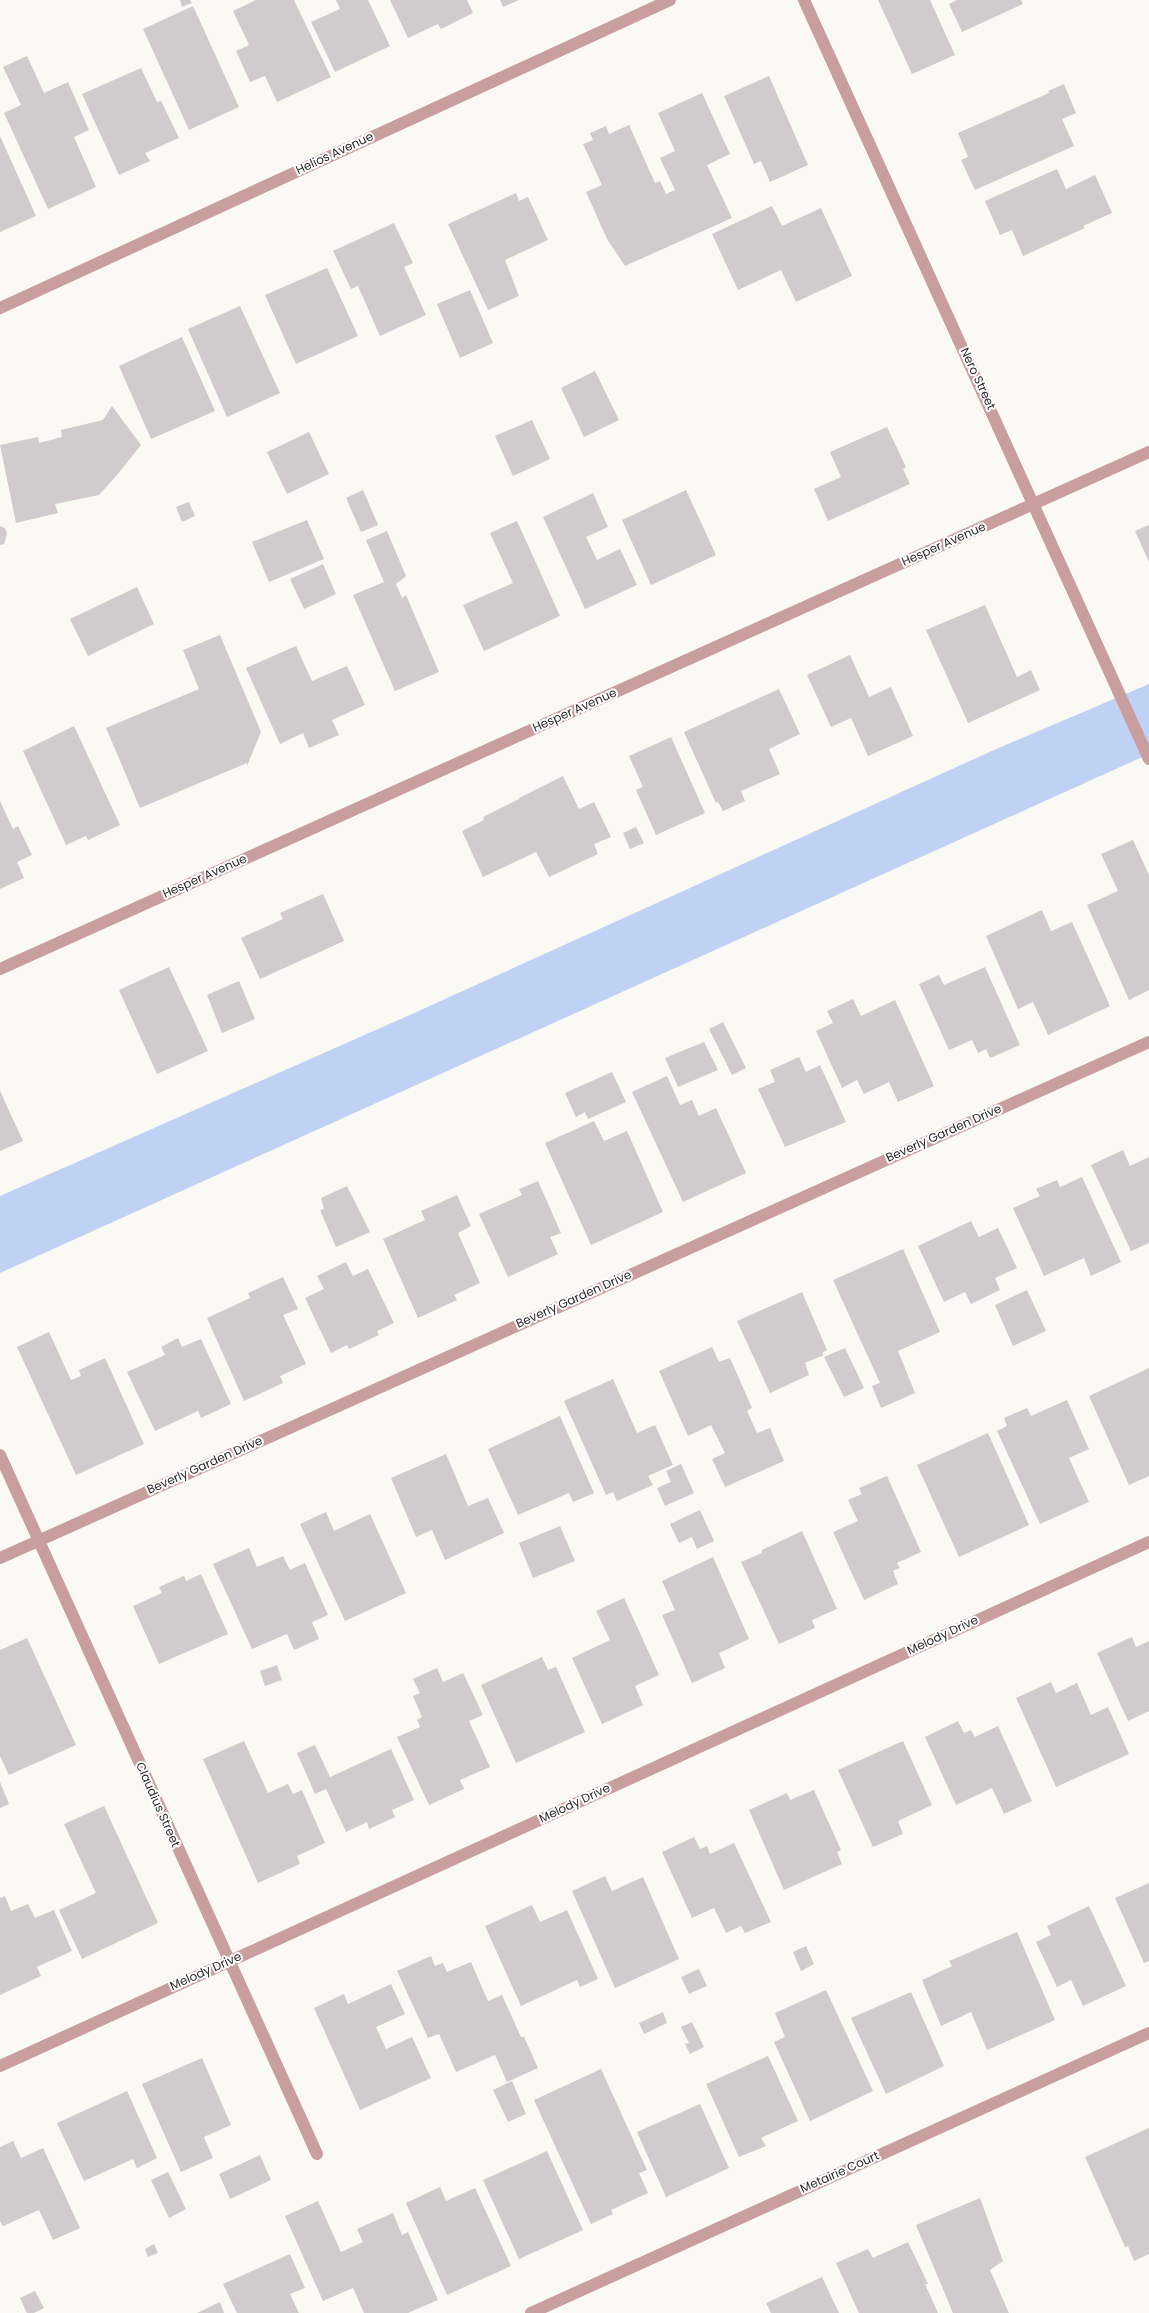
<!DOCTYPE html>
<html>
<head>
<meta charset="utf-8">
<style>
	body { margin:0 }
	canvas { display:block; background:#fbf9f3 }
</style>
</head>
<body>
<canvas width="1149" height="2313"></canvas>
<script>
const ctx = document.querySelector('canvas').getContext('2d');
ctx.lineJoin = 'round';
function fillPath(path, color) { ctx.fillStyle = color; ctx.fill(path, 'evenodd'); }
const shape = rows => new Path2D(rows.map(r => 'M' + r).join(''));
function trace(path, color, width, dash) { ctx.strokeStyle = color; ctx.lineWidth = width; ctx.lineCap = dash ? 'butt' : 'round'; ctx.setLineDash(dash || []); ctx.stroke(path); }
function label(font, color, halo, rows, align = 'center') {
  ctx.font = font + ' Poppins,sans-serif'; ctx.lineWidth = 4; ctx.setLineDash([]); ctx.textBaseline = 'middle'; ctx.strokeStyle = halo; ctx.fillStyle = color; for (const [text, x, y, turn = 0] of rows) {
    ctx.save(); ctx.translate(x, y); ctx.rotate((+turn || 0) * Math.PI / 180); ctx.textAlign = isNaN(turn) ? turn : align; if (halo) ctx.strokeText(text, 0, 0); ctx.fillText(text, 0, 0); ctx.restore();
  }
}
const water = shape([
	[1149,684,1149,754,0,1273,0,1196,412,1014,994,750]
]);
const building = shape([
	[180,0,190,0,192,3,182,7],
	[256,0,294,0,331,77,277,102,265,76,250,82,236,51,249,45,233,11],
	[336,0,368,0,390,46,335,72,311,22,340,9],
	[390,0,467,0,473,13,441,29,438,24,408,38],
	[500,0,519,0,503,7],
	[878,0,930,0,955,55,912,74],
	[957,0,1021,0,1023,4,962,32,949,4],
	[193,6,239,107,189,130,143,29],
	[27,56,44,93,68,82,89,130,74,137,96,187,48,209,4,113,21,105,3,67],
	[141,68,157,102,161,101,179,138,145,153,150,161,119,175,82,94],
	[769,76,808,165,770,182,761,161,754,164,724,96],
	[1064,84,1076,113,1062,119,1074,146,975,190,961,160,968,157,958,133,1049,93,1048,91],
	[702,93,730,154,707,165,732,218,625,266,607,239,586,192,602,185,583,144,593,140,590,133,606,126,609,134,629,125,655,183,660,181,666,194,675,190,660,158,675,151,658,113],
	[0,136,36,216,0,232],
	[1057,169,1066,189,1095,175,1112,213,1083,226,1085,228,1023,256,1012,230,1000,235,985,201],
	[516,193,519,201,528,197,548,240,505,260,519,296,488,310,448,224],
	[772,206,782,226,821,208,852,276,796,302,781,270,738,290,712,234],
	[394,223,413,263,404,267,426,315,380,336,358,286,351,289,333,251],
	[327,268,358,336,296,364,265,295],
	[470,290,493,343,460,358,437,304],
	[240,306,280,393,227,417,188,329],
	[182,337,215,411,151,439,119,366],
	[595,371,619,420,584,437,561,388],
	[112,406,141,445,117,475,99,495,55,504,58,513,16,523,0,445,38,437,39,443,62,437,61,430,103,420],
	[532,420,550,459,513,476,495,436],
	[887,427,906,467,903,469,910,484,828,521,814,489,841,477,830,452],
	[309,432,329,474,287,494,267,452],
	[363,490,378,525,361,532,346,498],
	[686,490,716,555,651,585,622,520],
	[593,493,608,527,586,537,597,560,620,549,637,585,585,609,543,517],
	[189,502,195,516,182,522,176,507],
	[307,520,324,559,269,582,252,542],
	[517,521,560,616,484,651,463,605,513,583,490,533],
	[1149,525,1149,562,1135,531],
	[0,526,5,528,7,534,4,544,0,545],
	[387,531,406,576,396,584,402,598,406,595,439,672,395,691,353,595,384,582,366,540],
	[323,564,336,594,304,609,290,579],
	[137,587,154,624,88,656,70,619],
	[985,605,1017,677,1031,670,1040,690,968,723,926,630],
	[220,635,261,732,247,766,247,763,140,808,106,728,199,689,183,650],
	[296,646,312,681,347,666,365,705,332,720,339,735,309,748,303,733,280,744,246,668],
	[850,655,869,697,891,687,913,736,868,756,851,718,831,727,807,675],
	[779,689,800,734,769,749,780,774,741,791,745,801,723,811,718,802,716,803,684,732],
	[74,726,120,825,88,840,86,836,66,845,23,751],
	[671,737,705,813,656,835,636,790,643,787,629,756],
	[563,776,579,809,594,802,611,837,594,844,598,854,549,877,536,852,483,877,462,831,484,820,483,817,519,799,519,798],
	[0,801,13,829,18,826,32,855,17,862,24,878,0,889],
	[636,827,644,843,630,849,623,833],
	[1133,840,1149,875,1149,990,1129,1000,1087,905,1118,891,1101,854],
	[323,894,344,941,260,979,241,938,283,919,280,913],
	[1042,910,1051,931,1072,922,1110,1006,1048,1035,1033,1002,1018,1009,986,936],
	[169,967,208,1051,157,1074,119,990],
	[985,967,1020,1045,990,1058,986,1049,978,1053,972,1040,949,1050,919,984,939,975,944,985],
	[239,981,255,1019,222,1033,207,995],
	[853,999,861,1016,895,1000,934,1086,898,1102,889,1082,864,1094,857,1080,842,1088,816,1031,833,1023,827,1011],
	[723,1022,746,1068,732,1075,709,1029],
	[704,1042,718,1070,678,1087,665,1058],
	[799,1057,806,1072,820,1065,846,1122,785,1147,758,1089,775,1082,770,1070],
	[612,1072,626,1102,588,1119,585,1112,576,1117,565,1093],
	[667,1076,680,1105,692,1100,699,1116,716,1108,746,1173,683,1202,632,1092],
	[0,1091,23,1141,0,1151],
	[594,1121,604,1141,627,1131,663,1212,591,1245,545,1143],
	[1123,1150,1130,1166,1149,1157,1149,1243,1131,1251,1091,1165],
	[1082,1177,1121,1262,1091,1276,1084,1258,1044,1276,1013,1208,1040,1196,1036,1189,1057,1180,1060,1187],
	[538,1181,561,1233,550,1237,558,1254,508,1277,479,1214,522,1195,519,1189],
	[347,1186,370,1232,336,1247,320,1210,324,1209,321,1198],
	[457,1195,471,1226,458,1233,480,1283,454,1295,457,1300,418,1318,383,1239,425,1220,421,1211],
	[971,1221,979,1237,998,1228,1017,1268,995,1278,1000,1290,971,1304,965,1292,944,1302,918,1246],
	[903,1249,940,1332,898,1351,915,1393,881,1408,872,1386,880,1383,833,1280],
	[346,1262,353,1276,368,1269,394,1323,377,1331,379,1335,349,1349,347,1345,331,1353,305,1298,324,1289,317,1276],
	[283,1277,298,1309,283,1315,306,1364,280,1376,283,1383,244,1401,207,1318,250,1298,248,1293],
	[1027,1290,1046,1331,1013,1346,995,1305],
	[802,1292,827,1350,822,1353,824,1355,805,1363,809,1375,770,1393,737,1321],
	[49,1332,71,1380,81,1376,79,1370,105,1358,144,1444,76,1475,17,1347],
	[178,1338,182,1347,201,1339,231,1404,201,1418,198,1411,155,1431,127,1372,165,1355,161,1347],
	[712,1347,719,1362,730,1358,752,1408,747,1411,757,1433,770,1428,784,1461,725,1487,712,1459,725,1453,711,1425,688,1436,659,1371],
	[845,1348,864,1388,844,1397,824,1357],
	[1149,1368,1149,1476,1129,1485,1089,1396],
	[613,1379,637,1433,655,1425,673,1465,648,1476,653,1485,617,1501,613,1492,606,1495,564,1401],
	[1067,1400,1089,1449,1069,1458,1089,1502,1040,1524,997,1431,1007,1426,1004,1418,1027,1408,1031,1416],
	[560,1416,594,1493,573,1502,569,1493,518,1515,488,1449],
	[988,1433,1029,1525,959,1557,917,1465],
	[446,1454,468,1506,488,1498,504,1533,445,1560,432,1530,416,1537,391,1478],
	[681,1464,694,1493,665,1506,657,1488,671,1482,666,1471],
	[887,1476,921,1552,897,1563,900,1568,893,1571,898,1584,864,1600,833,1532,858,1521,848,1500,862,1494,859,1488],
	[700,1510,714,1541,697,1549,692,1537,679,1543,670,1524],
	[326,1512,334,1531,370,1514,406,1593,345,1621,300,1524],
	[560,1526,575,1561,533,1578,519,1543],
	[802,1531,837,1609,812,1620,815,1628,779,1644,741,1562,762,1553,762,1550],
	[249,1548,257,1567,283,1556,290,1570,305,1563,328,1615,312,1622,319,1639,294,1650,287,1634,252,1649,213,1564],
	[713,1557,749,1639,719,1653,725,1668,692,1683,662,1615,675,1610,662,1581],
	[201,1574,228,1634,159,1664,133,1606,162,1593,159,1587,184,1576,186,1581],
	[624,1598,659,1675,635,1686,643,1705,602,1724,572,1658,610,1640,596,1611],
	[1132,1637,1136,1647,1149,1641,1149,1711,1128,1721,1097,1653],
	[27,1638,76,1745,9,1775,0,1756,0,1650],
	[542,1657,548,1670,556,1667,585,1732,516,1763,481,1685],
	[277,1665,282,1680,265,1686,260,1671],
	[437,1668,443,1682,463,1673,483,1715,469,1721,490,1767,460,1780,464,1789,429,1805,397,1737,420,1727,417,1720,422,1717,413,1696,420,1693,413,1679],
	[1051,1682,1056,1693,1077,1683,1091,1715,1108,1707,1129,1754,1056,1787,1016,1698],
	[958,1721,964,1733,971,1730,975,1737,998,1726,1032,1801,1004,1814,992,1788,956,1805,925,1737],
	[244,1741,268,1793,288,1784,293,1794,302,1790,325,1843,297,1856,300,1864,258,1883,203,1759],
	[903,1741,932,1805,898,1821,903,1834,873,1847,838,1770],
	[315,1745,330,1777,391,1749,414,1800,392,1810,395,1817,369,1829,367,1822,346,1832,326,1789,315,1794,297,1753],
	[0,1782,9,1804,0,1808],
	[814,1790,841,1850,837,1852,842,1864,784,1890,749,1810,787,1793,790,1800],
	[104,1806,158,1923,82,1959,59,1910,96,1893,64,1824],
	[694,1837,700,1849,707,1846,710,1854,734,1843,771,1922,745,1933,741,1926,726,1933,714,1908,692,1918,662,1852],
	[605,1876,612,1891,643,1877,679,1959,615,1988,572,1891],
	[1149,1883,1149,1961,1144,1963,1115,1898],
	[5,1896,11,1911,28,1904,35,1918,54,1910,72,1951,37,1967,41,1976,0,1995,0,1898],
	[532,1905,540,1922,567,1910,598,1979,580,1987,577,1980,521,2006,485,1926],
	[1089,1906,1126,1986,1083,2006,1071,1980,1057,1987,1036,1942,1051,1935,1047,1926],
	[1017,1932,1055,2020,987,2050,971,2012,941,2026,922,1980,952,1966,949,1961],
	[806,1946,814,1964,801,1971,793,1952],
	[431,1956,435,1966,443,1963,447,1972,471,1962,488,2001,502,1995,521,2037,524,2037,538,2068,507,2082,495,2055,456,2072,439,2034,428,2038,397,1971],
	[699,1969,707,1986,689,1994,681,1977],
	[391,1984,405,2014,376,2027,386,2049,412,2037,431,2078,360,2110,314,2008,344,1994,348,2004],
	[826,1990,873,2091,810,2121,774,2042,785,2037,775,2013],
	[911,1992,944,2066,886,2094,851,2018],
	[663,2012,667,2023,644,2034,639,2023],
	[692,2022,704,2047,690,2054,685,2044,689,2043,681,2027],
	[768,2056,798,2121,761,2138,766,2146,739,2157,706,2084],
	[202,2058,231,2125,204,2137,213,2158,181,2172,142,2084],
	[601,2069,647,2170,639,2173,648,2193,611,2210,613,2214,591,2224,534,2100],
	[512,2081,526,2114,508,2122,493,2090],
	[127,2091,157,2158,137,2168,133,2159,84,2181,57,2123],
	[700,2104,729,2168,666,2197,637,2132],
	[1149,2128,1149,2254,1134,2261,1128,2246,1125,2247,1085,2157],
	[13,2141,21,2158,43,2148,80,2228,53,2240,39,2210,3,2226,0,2221,0,2147],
	[547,2151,583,2230,519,2259,483,2180],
	[260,2155,271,2180,230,2199,219,2174],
	[168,2172,186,2209,169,2218,151,2180],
	[440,2187,446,2201,475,2188,511,2266,447,2295,406,2203],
	[980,2198,1003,2261,990,2270,1009,2313,953,2313,916,2225],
	[318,2201,341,2252,363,2242,357,2229,393,2213,402,2235,408,2232,438,2300,408,2313,364,2313,353,2288,323,2301,285,2216],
	[908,2242,928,2284,925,2284,938,2313,859,2313,836,2263,868,2249,873,2258],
	[154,2244,158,2253,148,2257,145,2249],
	[290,2254,305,2288,290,2294,299,2313,237,2313,223,2284],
	[822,2277,839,2313,771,2313,766,2303],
	[35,2291,44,2308,34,2313,27,2313,20,2298],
	[220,2302,224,2313,197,2313]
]);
const minor = shape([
	[804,0,1149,759],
	[0,308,670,0],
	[0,969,1149,452],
	[0,1455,317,2154],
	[0,1558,1149,1042],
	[0,2066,1149,1542],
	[531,2313,1149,2033]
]);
const streetNames = [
	["Helios Avenue",335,154,-25],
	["Nero Street",977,379,65],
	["Hesper Avenue",944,545,-24],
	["Hesper Avenue",575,711,-24],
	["Hesper Avenue",205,877,-24],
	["Beverly Garden Drive",944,1134,-24],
	["Beverly Garden Drive",574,1300,-24],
	["Beverly Garden Drive",205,1466,-24],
	["Melody Drive",943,1636,-25],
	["Melody Drive",575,1804,-25],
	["Claudius Street",157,1805,66],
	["Melody Drive",206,1972,-24],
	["Metairie Court",840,2173,-24]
];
fillPath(water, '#bfd2f4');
fillPath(building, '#d1cbce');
trace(minor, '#c89e9f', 12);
label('12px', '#2b2a28', '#fff', streetNames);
</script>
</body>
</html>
